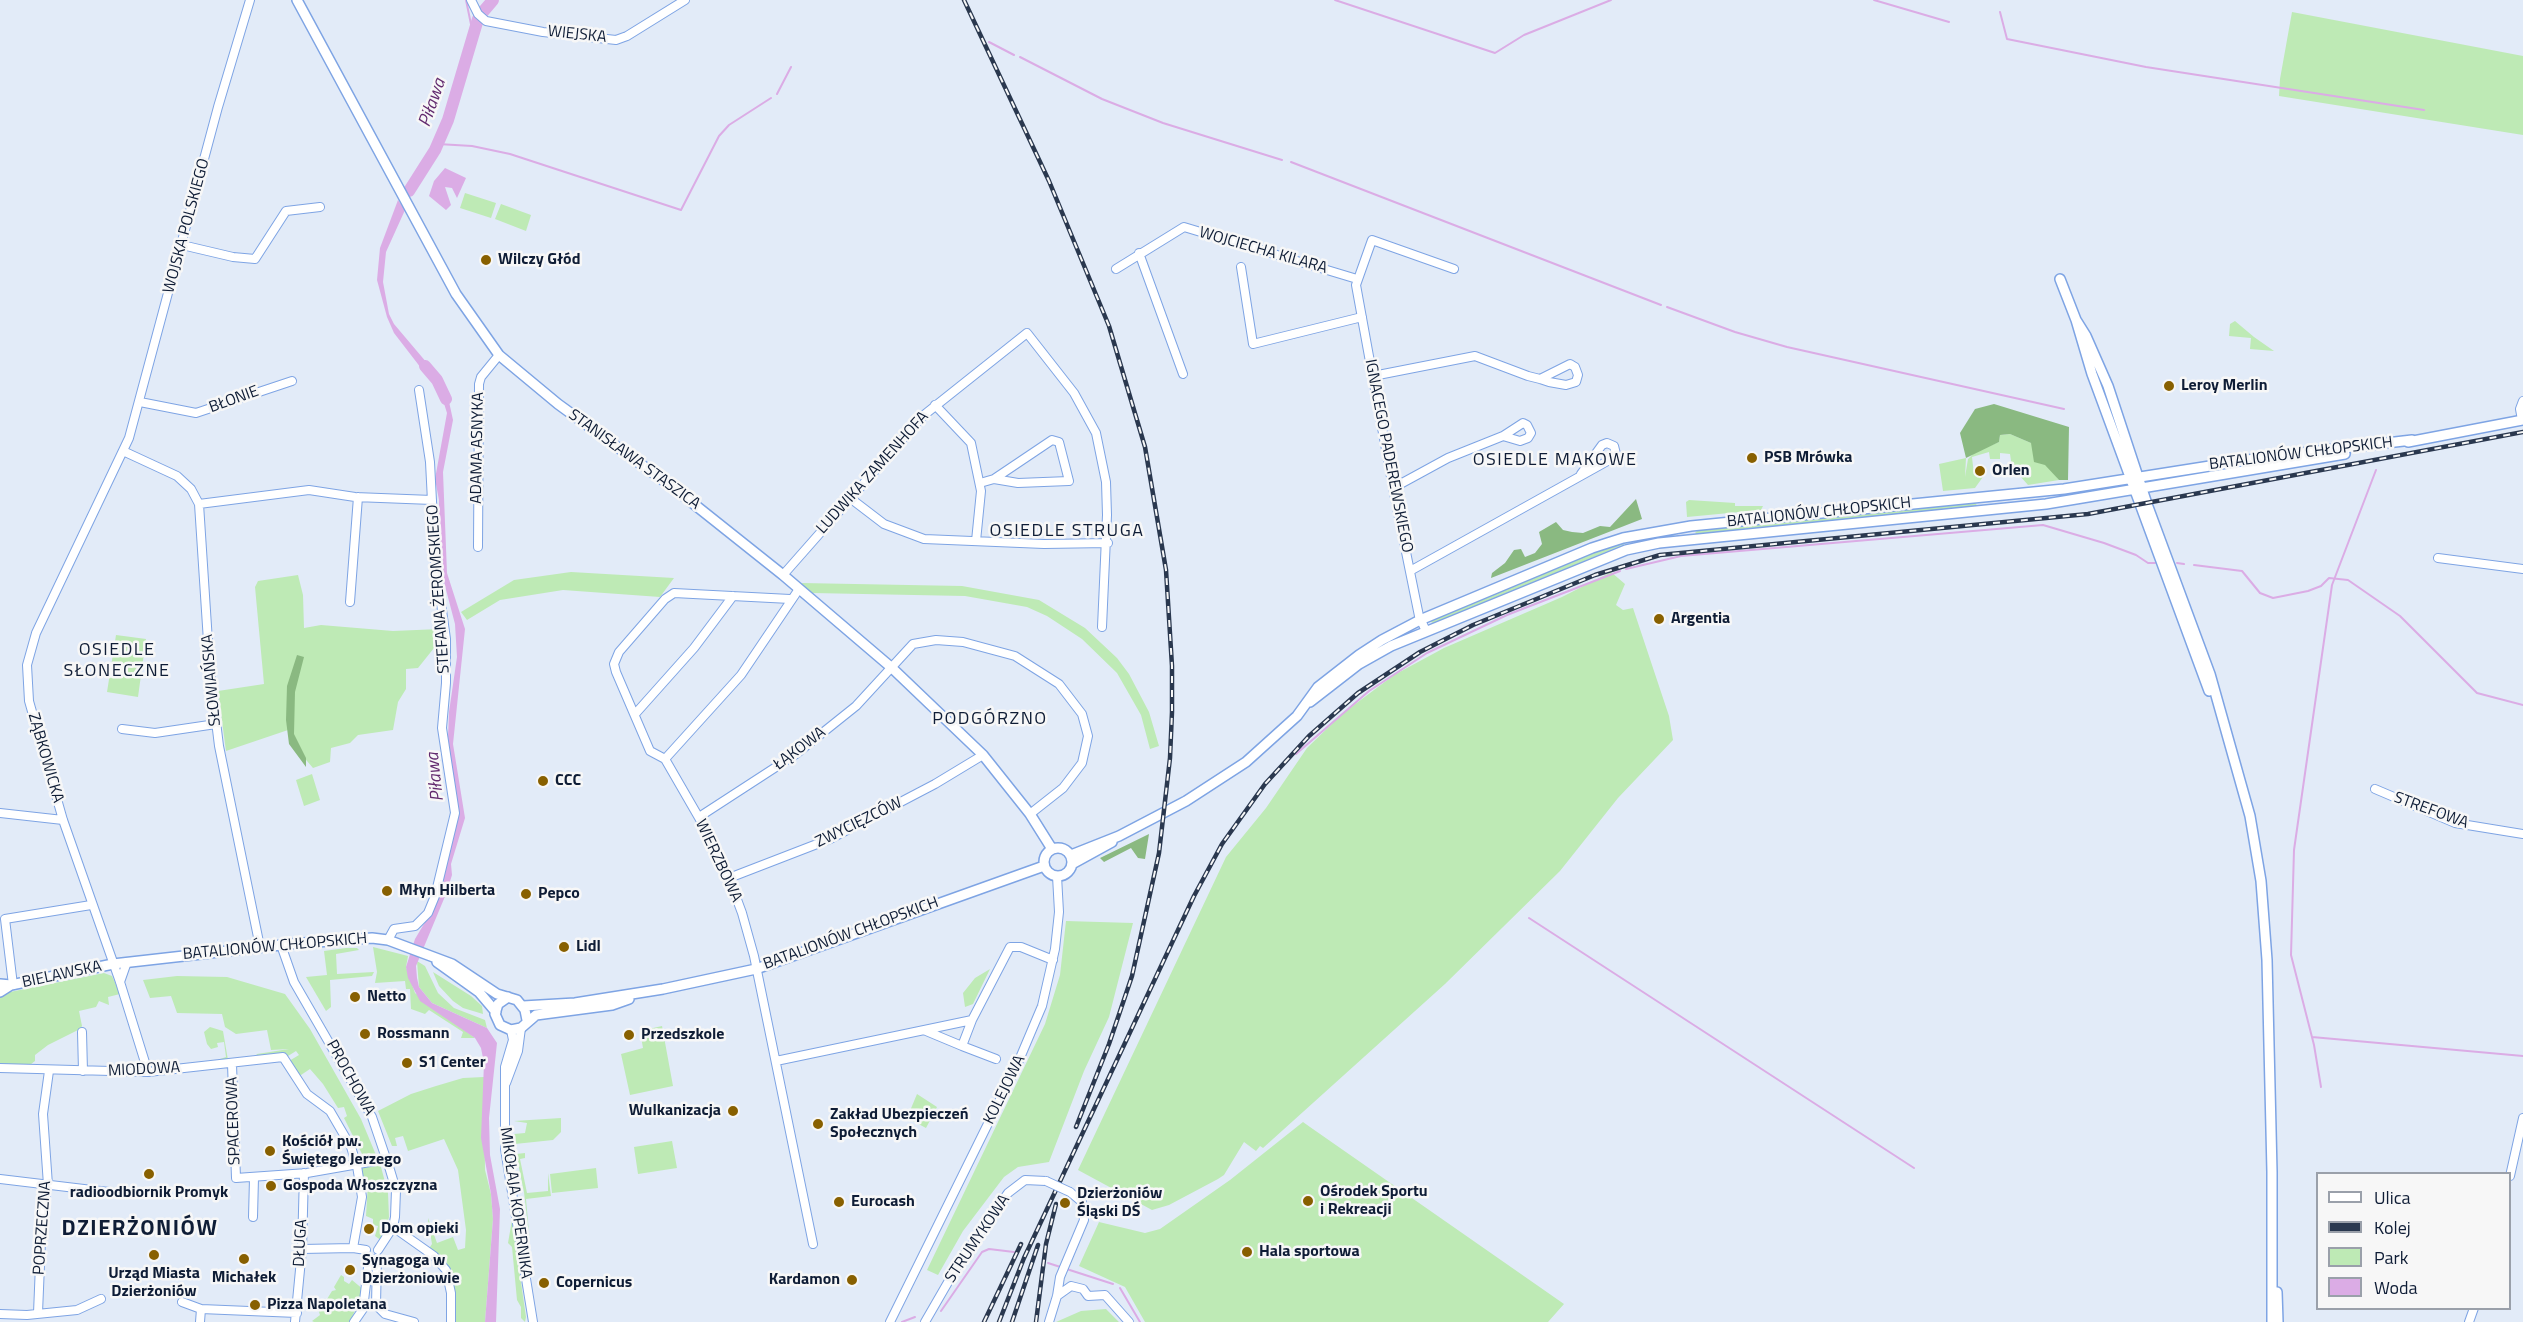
<!DOCTYPE html>
<html>
<head>
<meta charset="utf-8">
<style>
	body { margin:0 }
	#map { position:relative; width:2523px; height:1322px; overflow:hidden; background:#e2ebf8; font-family:"Titillium Web",sans-serif }
	canvas { display:block }
	.legend { position:absolute; left:2316px; top:1172px; width:195px; height:138px; box-sizing:border-box; background:#f7f7f7; border:2px solid #9aa0aa; margin:0; padding:8px 10px; list-style:none; font-size:18px; color:#0f1d36 }
	.legend li { display:flex; align-items:center; gap:12px; height:30px }
	.legend b { width:30px; border:2px solid #9aa0aa }
</style>
</head>
<body>
<div id="map">
<canvas width="2523" height="1322"></canvas>
<ul class="legend">
<li><b style="height:8px;background:#fff"></b>Ulica</li>
<li><b style="height:8px;background:#2a384f"></b>Kolej</li>
<li><b style="height:16px;background:#beeab5"></b>Park</li>
<li><b style="height:16px;background:#dbace5"></b>Woda</li>
</ul>
</div>
<script>
const ctx = document.querySelector('canvas').getContext('2d');
ctx.lineJoin = 'round';
function fillPath(path, color) { ctx.fillStyle = color; ctx.fill(path, 'evenodd'); }
const shape = rows => new Path2D(rows.map(r => 'M' + r).join(''));
function trace(path, color, width, dash) { ctx.strokeStyle = color; ctx.lineWidth = width; ctx.lineCap = dash ? 'butt' : 'round'; ctx.setLineDash(dash || []); ctx.stroke(path); }
function label(font, color, halo, rows, align = 'center') {
  ctx.font = font + ' "Titillium Web",sans-serif'; ctx.lineWidth = 5; ctx.setLineDash([]); ctx.textBaseline = 'middle'; ctx.strokeStyle = halo; ctx.fillStyle = color; for (const [text, x, y, turn = 0] of rows) {
    ctx.save(); ctx.translate(x, y); ctx.rotate((+turn || 0) * Math.PI / 180); ctx.textAlign = isNaN(turn) ? turn : align; if (halo) ctx.strokeText(text, 0, 0); ctx.fillText(text, 0, 0); ctx.restore();
  }
}
const green = shape([
	[2292,12,2523,56,2523,135,2279,96,2280,79],
	[465,193,496,203,491,218,460,208],
	[501,204,531,215,526,231,495,219],
	[2235,321,2254,337,2274,351,2250,349,2251,338,2229,336,2230,324],
	[2010,434,2031,443,2059,480,2028,485,2012,467,2010,454,2000,453,2000,459,1990,459,1989,452,1972,457,1974,475,1985,474,1975,488,1943,491,1939,464,1966,458,1965,477,1968,459,1975,452,1999,442,2000,435],
	[1689,500,1735,503,1735,506,1763,506,1761,510,1687,517,1686,502],
	[1974,502,1979,507,1699,536,1695,533,1699,529],
	[1676,532,1675,535,1627,543,1436,624,1428,621,1595,550,1627,540],
	[571,572,674,578,660,597,563,590,500,600,467,620,461,612,514,580],
	[1611,572,1625,584,1616,605,1623,610,1633,608,1669,716,1673,740,1618,798,1560,871,1445,984,1263,1148,1260,1146,1256,1151,1244,1142,1224,1175,1218,1179,1169,1205,1152,1210,1078,1170,1226,857,1266,808,1307,748,1342,714,1394,675,1444,648,1562,597],
	[298,575,303,595,304,628,321,625,393,631,440,629,442,638,418,668,406,669,406,689,398,702,393,730,358,735,350,743,331,748,330,762,313,768,295,747,291,729,226,751,218,691,264,684,255,587,258,581],
	[801,583,962,586,1039,600,1085,628,1117,658,1129,674,1149,712,1159,746,1150,749,1141,715,1117,673,1082,639,1047,616,1027,607,965,596,812,593],
	[116,635,146,639,138,697,107,692],
	[312,774,320,800,304,806,296,780],
	[1066,921,1133,923,1109,1017,1084,1071,1049,1162,1018,1167,1004,1177,963,1231,938,1275,927,1270,1045,1024,1060,975],
	[373,947,408,956,406,967,415,993,475,1038,461,1038,463,1032,429,1010,425,1014,411,1009,410,989,406,989,405,981,375,983,377,972],
	[346,948,357,948,359,950,336,954,337,974,374,972,372,976,330,980,331,1007,326,1011,306,977,327,975,324,951],
	[417,961,425,966,438,993,454,1008,485,1020,487,1028,432,1003,419,987],
	[990,969,973,1004,965,1007,963,993,975,978],
	[433,972,471,996,482,1006,483,1014,463,1008,453,1001,439,986],
	[104,973,112,976,120,994,108,997,109,1005,99,1001,96,1007,79,1011,82,1026,80,1029,48,1045,35,1055,35,1061,26,1068,0,1066,0,994],
	[177,976,227,977,285,994,310,1029,361,1119,381,1167,388,1193,389,1217,382,1241,375,1236,378,1226,373,1225,373,1219,366,1216,368,1183,363,1177,358,1157,362,1154,344,1118,347,1116,344,1107,338,1108,323,1084,310,1069,298,1077,289,1061,299,1055,296,1051,288,1056,278,1053,255,1057,257,1054,289,1049,271,1050,267,1030,236,1034,225,1027,222,1014,177,1013,171,996,150,998,143,980],
	[662,1026,673,1086,630,1095,621,1054,643,1048,640,1031],
	[210,1027,223,1031,228,1060,220,1059,226,1057,224,1042,217,1043,218,1047,211,1049,207,1044,204,1032],
	[484,1077,485,1170,491,1194,493,1219,485,1322,452,1322,446,1261,428,1250,432,1244,428,1221,428,1218,437,1243,453,1237,458,1250,465,1248,466,1230,458,1170,444,1139,408,1151,403,1136,395,1138,397,1146,392,1146,378,1111,411,1094,436,1086,463,1078],
	[917,1094,937,1107,926,1128,907,1118],
	[561,1118,561,1132,553,1140,515,1144,514,1134,525,1133,527,1123,514,1121],
	[1303,1122,1310,1127,1564,1304,1548,1322,1145,1322,1125,1287,1079,1266,1099,1222,1145,1233,1160,1229,1230,1180],
	[672,1141,677,1168,638,1174,634,1147],
	[525,1153,525,1158,520,1159,527,1193,548,1191,548,1173,551,1196,526,1199,530,1244,524,1192,516,1154],
	[596,1168,598,1188,552,1193,550,1174],
	[512,1220,526,1317,525,1322,521,1318,521,1307,517,1300,512,1247,508,1243],
	[341,1275,344,1277,344,1281,349,1284,352,1280,364,1290,350,1322,314,1322,312,1321,320,1315,319,1312,332,1291,336,1290,334,1287],
	[1106,1309,1119,1322,1056,1322,1081,1311]
]);
const forest = shape([
	[1994,404,2069,427,2068,480,2059,480,2045,465,2034,462,2031,443,2010,434,2000,435,1999,442,1966,458,1960,433,1975,409],
	[1636,499,1642,519,1491,578,1492,573,1505,563,1514,550,1521,549,1525,557,1535,553,1542,544,1539,532,1556,522,1563,530,1572,532,1583,533,1600,526,1610,527],
	[297,655,304,657,295,692,294,734,306,758,306,767,289,744,286,720,287,686],
	[1149,834,1145,859,1138,858,1131,848,1104,862,1100,858]
]);
const water = shape([
	[445,168,466,178,457,198,452,188,445,187,451,205,446,210,429,196,434,181],
	[398,200,405,210,386,252,383,282,389,314,394,324,427,363,448,397,453,420,443,472,447,573,465,629,453,744,465,818,451,864,452,875,446,894,416,966,417,978,419,987,432,1003,487,1028,497,1043,489,1118,490,1155,500,1209,496,1322,485,1322,493,1219,491,1194,481,1138,484,1063,481,1048,475,1038,420,1001,408,978,406,967,415,939,437,902,457,818,448,737,449,712,457,657,455,624,439,563,439,500,435,479,447,413,441,394,394,333,387,317,377,280,380,248]
]);
const stream = shape([
	[466,0,473,34],
	[1335,0,1495,53,1524,35,1611,0],
	[1874,0,1949,22],
	[2000,12,2007,39,2146,67,2424,110],
	[989,42,1014,55],
	[1020,57,1102,99,1163,123,1282,160],
	[777,94,791,67],
	[438,144,472,146,510,154,681,210,719,136,729,125,771,98],
	[1291,162,1661,305],
	[1667,307,1735,332,1787,347,2064,409],
	[2177,563,2184,564],
	[2194,565,2242,571,2260,593,2273,598,2308,591,2321,586,2329,578,2348,580,2400,616,2477,693,2523,705],
	[1626,569,1681,556,2043,525,2104,543,2136,555,2148,563,2155,563],
	[1296,754,1369,691,1427,653,1507,615,1620,571],
	[1529,918,1914,1168],
	[2312,1037,2523,1056],
	[2321,1087,2314,1045,2291,955,2294,850,2332,585,2376,470],
	[1048,1263,1113,1284],
	[1120,1288,1140,1322],
	[941,1311,982,1252,989,1249,1014,1252],
	[902,1322,915,1317]
]);
const river = shape([
	[482,13,493,0],
	[409,191,435,150,448,120,478,19],
	[425,366,437,380,446,399]
]);
const minor = shape([
	[471,0,478,14,486,21,543,32,616,40,627,36,685,0],
	[182,245,233,257,255,259,286,211,320,207],
	[1139,253,1183,374],
	[1241,267,1253,344,1362,317],
	[1116,269,1184,227,1357,279],
	[1373,376,1475,356,1528,376,1540,379,1549,382,1566,385,1576,382,1578,375,1575,367,1570,364,1540,379],
	[140,402,196,413,292,381],
	[935,405,971,443,981,491,976,541],
	[2522,420,2520,409,2523,401],
	[123,451,177,476,191,489,199,504,210,672,219,746,260,947],
	[980,483,994,479,1018,483,1069,481,1059,442,1052,440,994,479],
	[1393,488,1448,458,1503,436,1520,441,1528,438,1531,433,1527,425,1523,423,1503,436],
	[850,498,884,524,924,539,1044,544,1108,543],
	[199,504,309,490,355,497,432,500],
	[478,547,479,384,481,377,499,355],
	[2438,558,2523,569],
	[1410,571,1613,458,1616,454,1614,446,1607,443,1602,445,1581,474],
	[783,575,924,415,1027,333,1074,393,1096,433,1106,482,1107,515,1102,627],
	[350,602,358,497],
	[1426,631,1419,616,1393,488,1356,285,1372,240,1454,269],
	[636,713,694,648,733,596],
	[122,729,155,733,216,724],
	[665,759,702,823,729,878,742,913,754,956,813,1244],
	[665,759,650,751,616,672,614,664,619,652,665,599,674,593,790,599],
	[665,759,741,675,799,589],
	[2375,789,2455,823,2523,834],
	[0,813,63,820],
	[699,817,796,754,856,706,913,644,936,640,963,642,1015,656,1059,684,1082,714,1088,736,1082,763,1063,788,1030,814],
	[729,878,830,839,935,784,983,755],
	[388,940,394,929,415,926,428,913,435,896,455,813,442,728,446,683,446,639,435,560,430,462,419,390],
	[281,945,294,982,372,1117,390,1170,396,1190,395,1217,393,1227,378,1250],
	[120,982,127,962],
	[13,985,5,919,91,905],
	[972,1020,1010,947,1021,947,1053,960],
	[511,1030,513,1040,505,1067,505,1149,533,1322],
	[82,1032,83,1071],
	[962,1046,996,1059],
	[776,1061,972,1020,962,1046,926,1031],
	[232,1064,236,1178,307,1173,387,1159],
	[0,1068,148,1072,283,1057,307,1094,330,1111,351,1147,357,1166,362,1197,353,1248],
	[148,1072,120,982,63,820,29,701,27,665,36,633,129,438,218,107,250,0],
	[506,1083,518,1051,521,1028],
	[2510,1176,2523,1118],
	[0,1179,109,1192],
	[253,1217,254,1178],
	[393,1227,434,1256,446,1270,451,1293,451,1322],
	[302,1249,353,1248,366,1250],
	[377,1258,376,1305,385,1314,414,1322],
	[1057,1296,1071,1286,1083,1289,1088,1296,1105,1295,1129,1322],
	[182,1302,201,1309,297,1313],
	[38,1313,42,1216,48,1185,43,1114,49,1071],
	[0,1314,27,1315,77,1310,101,1299],
	[200,1322,201,1309],
	[295,1322,302,1249,304,1173],
	[354,1322,363,1309,369,1259],
	[890,1322,1017,1065,1042,1006,1055,949,1059,912,1057,876],
	[925,1322,962,1258,1008,1193,1025,1180,1046,1181],
	[1049,1322,1057,1296,1060,1277,1084,1220,1082,1202,1070,1192],
	[2469,1322,2474,1308]
]);
const major = shape([
	[297,0,456,294,499,355,558,404,675,489,783,575,892,668,983,755,1030,814,1052,849],
	[2060,279,2076,320,2092,374,2209,691],
	[2076,320,2086,336,2108,386,2147,504,2210,674,2250,816,2261,881,2267,960,2272,1172,2272,1322],
	[2408,442,2523,420],
	[1310,702,1359,664,1391,646,1626,550,1659,543,2046,504,2345,454],
	'1044 862a14 14 0 1 1 28 0a14 14 0 1 1-28 0Z',
	[1071,855,1119,836,1186,801,1246,762,1297,716,1318,687,1359,655,1382,640,1420,620,1592,548,1623,538,1691,526,2064,489,2267,457,2412,440],
	[1072,864,1112,842],
	[437,962,479,992,496,1012],
	[0,984,11,985,113,964,290,944,372,938,388,940,452,964,497,994,517,1000,525,1010,527,1020],
	[0,992,11,985],
	[508,997,498,1004,495,1014,500,1025,511,1030,521,1028,536,1015,612,1005,629,999],
	[523,1006,575,1003,663,989,756,969,1044,866],
	[2277,1292,2278,1322]
]);
const rail = shape([
	[964,0,1049,181,1109,326,1145,447,1166,570,1172,666,1172,712,1170,758,1159,853,1132,976,1109,1044,1076,1127],
	[984,1322,1021,1244],
	[999,1322,1024,1258,1194,896,1222,844,1265,784,1309,736,1358,693,1420,652,1473,625,1595,575,1660,555,2088,514,2523,432],
	[1012,1322,1038,1245],
	[1036,1322,1046,1244,1056,1204]
]);
const minorBridge = shape([
	[1046,1181,1070,1192]
]);
const markers = [
	[486,260,6,"#886000"],
	[2169,386,6,"#886000"],
	[1752,458,6,"#886000"],
	[1980,471,6,"#886000"],
	[1659,619,6,"#886000"],
	[543,781,6,"#886000"],
	[387,891,6,"#886000"],
	[526,894,6,"#886000"],
	[564,947,6,"#886000"],
	[355,997,6,"#886000"],
	[365,1034,6,"#886000"],
	[629,1035,6,"#886000"],
	[407,1063,6,"#886000"],
	[733,1111,6,"#886000"],
	[818,1124,6,"#886000"],
	[270,1151,6,"#886000"],
	[149,1174,6,"#886000"],
	[271,1186,6,"#886000"],
	[1308,1201,6,"#886000"],
	[839,1202,6,"#886000"],
	[1065,1203,6,"#886000"],
	[369,1229,6,"#886000"],
	[1247,1252,6,"#886000"],
	[154,1255,6,"#886000"],
	[244,1259,6,"#886000"],
	[350,1270,6,"#886000"],
	[852,1280,6,"#886000"],
	[544,1283,6,"#886000"],
	[255,1305,6,"#886000"]
];
const streetNames = [
	["WIEJSKA",577,35,6],
	["WOJSKA POLSKIEGO",187,226,-75],
	["WOJCIECHA KILARA",1263,251,16],
	["BŁONIE",234,400,-20],
	["ADAMA ASNYKA",478,448,-89],
	["BATALIONÓW CHŁOPSKICH",2301,454,-7],
	["IGNACEGO PADEREWSKIEGO",1388,456,79],
	["STANISŁAWA STASZICA",634,460,36],
	["LUDWIKA ZAMENHOFA",873,473,-48],
	["BATALIONÓW CHŁOPSKICH",1819,513,-6],
	["STEFANA ŻEROMSKIEGO",439,589,-94],
	["SŁOWIAŃSKA",212,680,-95],
	["ŁĄKOWA",800,749,-37],
	["ZĄBKOWICKA",45,758,74],
	["STREFOWA",2431,811,20],
	["ZWYCIĘZCÓW",859,823,-26],
	["WIERZBOWA",718,861,65],
	["BATALIONÓW CHŁOPSKICH",851,934,-20],
	["BATALIONÓW CHŁOPSKICH",275,947,-5],
	["BIELAWSKA",62,975,-12],
	["MIODOWA",144,1070,-3],
	["PROCHOWA",350,1078,61],
	["KOLEJOWA",1005,1090,-64],
	["SPACEROWA",234,1121,-92],
	["MIKOŁAJA KOPERNIKA",515,1203,82],
	["POPRZECZNA",43,1228,-86],
	["STRUMYKOWA",978,1239,-56],
	["DŁUGA",301,1243,-87]
];
const poiNames = [
	["Wilczy Głód",498,260],
	["Leroy Merlin",2181,386],
	["PSB Mrówka",1764,458],
	["Orlen",1992,471],
	["Argentia",1671,619],
	["CCC",555,781],
	["Młyn Hilberta",399,891],
	["Pepco",538,894],
	["Lidl",576,947],
	["Netto",367,997],
	["Rossmann",377,1034],
	["Przedszkole",641,1035],
	["S1 Center",419,1063],
	["Wulkanizacja",721,1111,"right"],
	["Zakład Ubezpieczeń",830,1115],
	["Społecznych",830,1133],
	["Kościół pw.",282,1142],
	["Świętego Jerzego",282,1160],
	["Gospoda Włoszczyzna",283,1186],
	["Ośrodek Sportu",1320,1192],
	["i Rekreacji",1320,1210],
	["radioodbiornik Promyk",149,1193,"center"],
	["Dzierżoniów",1077,1194],
	["Śląski DŚ",1077,1212],
	["Eurocash",851,1202],
	["Dom opieki",381,1229],
	["Hala sportowa",1259,1252],
	["Synagoga w",362,1261],
	["Dzierżoniowie",362,1279],
	["Urząd Miasta",154,1274,"center"],
	["Dzierżoniów",154,1292,"center"],
	["Michałek",244,1278,"center"],
	["Kardamon",840,1280,"right"],
	["Copernicus",556,1283],
	["Pizza Napoletana",267,1305]
];
const waterNames = [
	["Piława",433,103,-71],
	["Piława",436,777,-96]
];
const neighbourhoodNames = [
	["OSIEDLE MAKOWE",1555,461],
	["OSIEDLE STRUGA",1067,532],
	["OSIEDLE",117,651],
	["SŁONECZNE",117,672],
	["PODGÓRZNO",990,720]
];
const districtNames = [
	["DZIERŻONIÓW",140,1230]
];
fillPath(green, '#beeab5');
fillPath(forest, '#8ab981');
fillPath(water, '#dbace5');
trace(stream, '#dbace5', 2);
trace(river, '#dbace5', 12);
trace(minor, '#7ea4e4', 10);
trace(major, '#7ea4e4', 12);
trace(minor, '#fff', 8);
trace(major, '#fff', 9);
trace(rail, '#2a384f', 4.5);
trace(rail, '#f7f7f7', 2, [7]);
trace(minorBridge, '#7ea4e4', 10, []);
trace(minorBridge, '#fff', 8);
for (const [x, y, r, color] of markers) { const dot = new Path2D(); dot.arc(x, y, r, 0, 2 * Math.PI); ctx.fillStyle = color; ctx.fill(dot); trace(dot, '#f7f7f7', 2); }
label('16px', '#0f1d36', '#f7f7f7', streetNames);
label('bold 16px', '#0f1d36', '#f7f7f7', poiNames, 'left');
label('italic 18px', '#632b6f', '#f7f7f7', waterNames);
ctx.letterSpacing = '1.5px';
label('18px', '#0f1d36', '#f7f7f7', neighbourhoodNames);
ctx.letterSpacing = '0px';
ctx.letterSpacing = '1.5px';
label('bold 22px', '#0f1d36', '#f7f7f7', districtNames);
ctx.letterSpacing = '0px';
</script>
</body>
</html>
